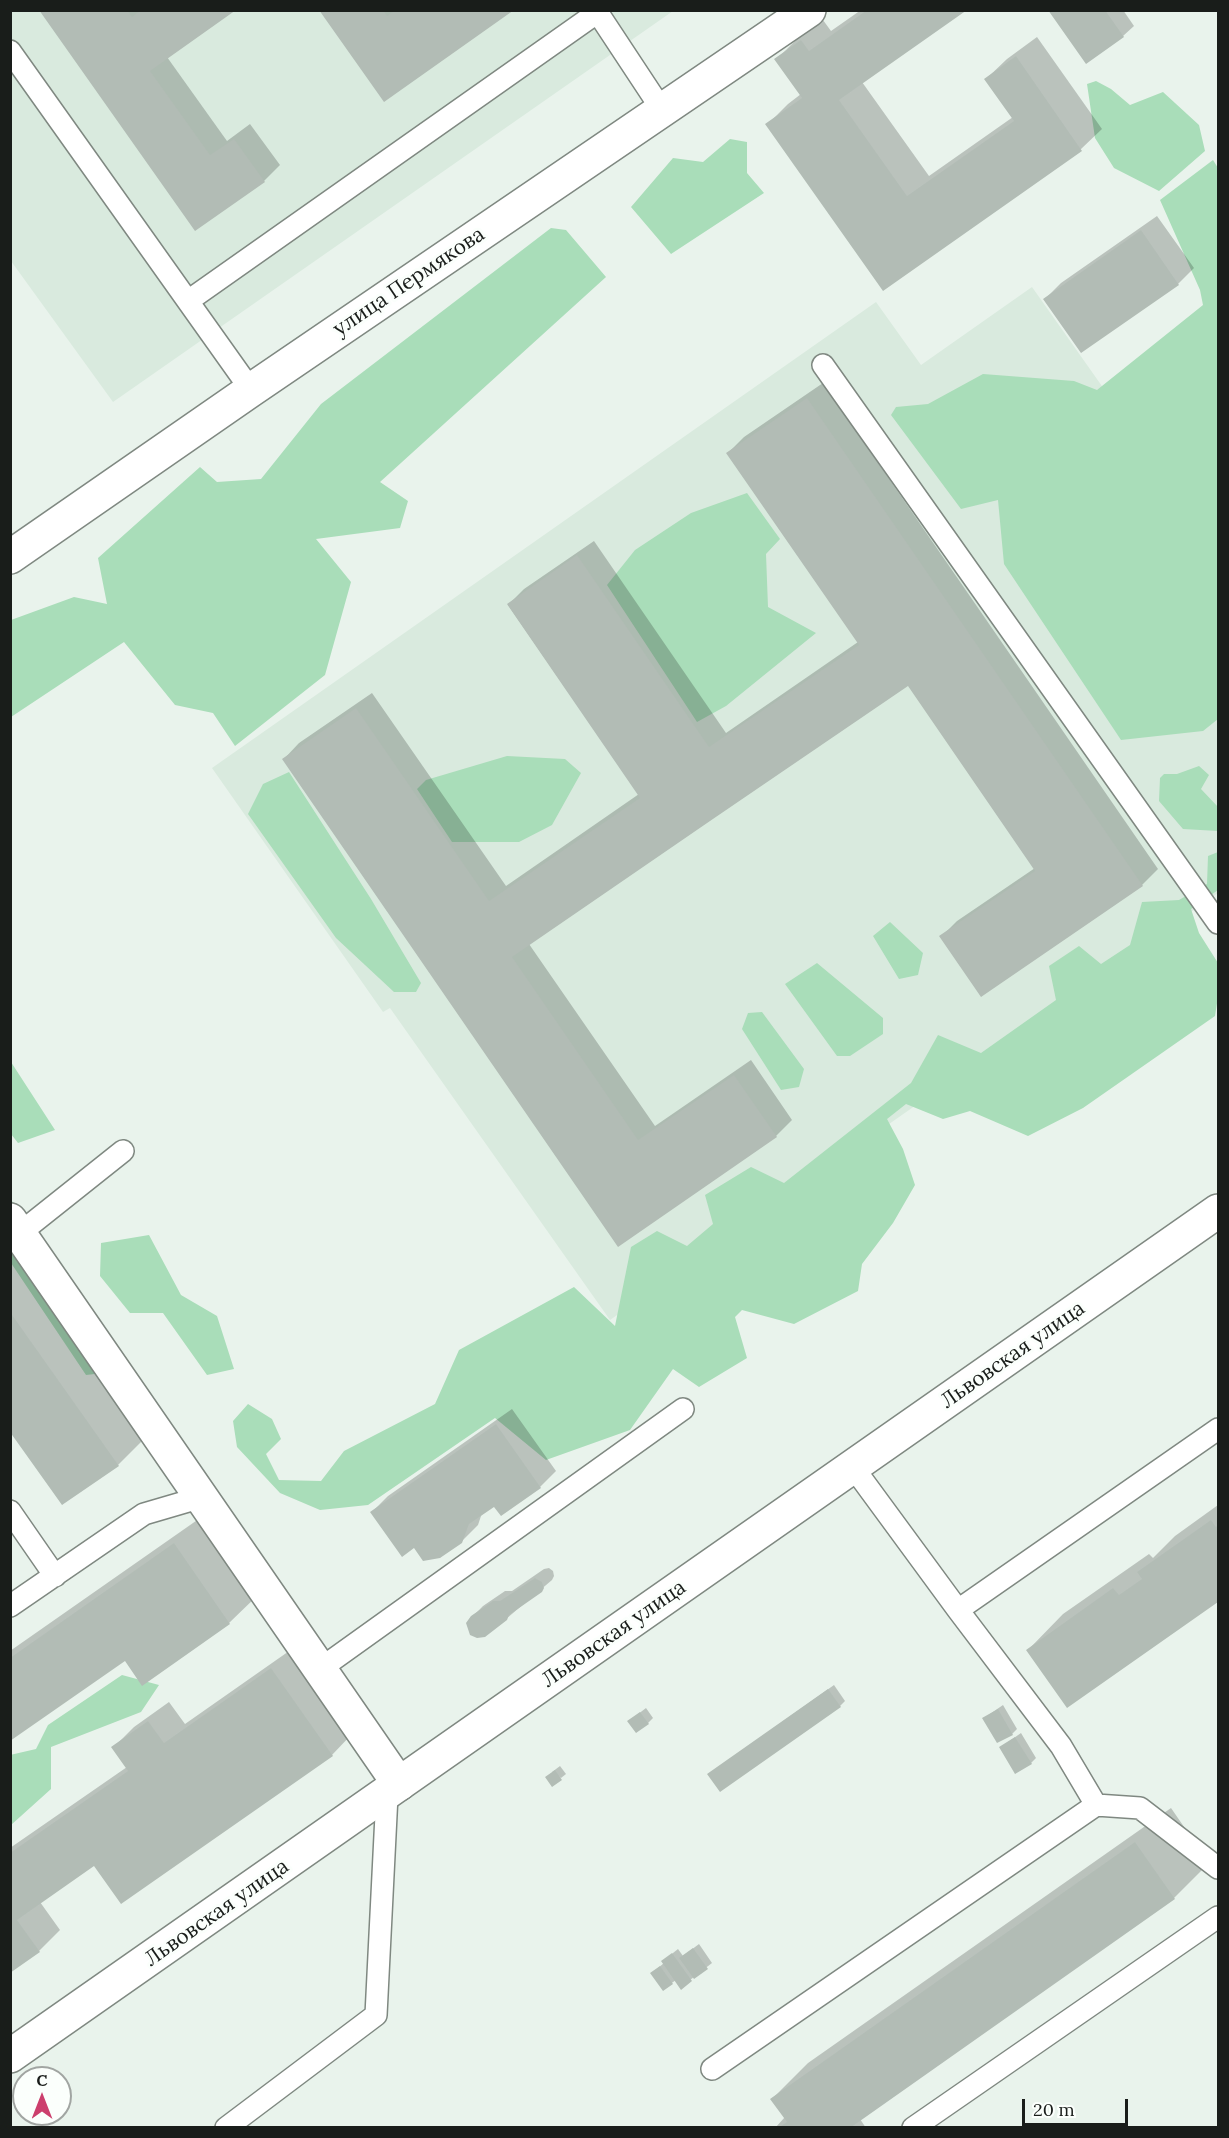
<!DOCTYPE html>
<html>
<head>
<meta charset="utf-8">
<style>
	body { margin:0 }
	#map { position:relative; width:1229px; height:2138px; overflow:hidden; background:#e9f3ec; font-family:Lora,serif }
	canvas { display:block }
	.frame { position:absolute; inset:0; border:12px solid #191d1a; pointer-events:none }
	.north { position:absolute; left:12px; top:2066px; width:60px; height:60px; box-sizing:border-box; background:#fbfffc; border:2px solid #a1a5a2; border-radius:50%; rotate:0deg; font-size:16px; font-weight:700; line-height:24px; text-align:center; color:#191d1a }
	.north::after { content:''; display:block; margin:auto; width:21px; height:27px; background:#cc3f6d; clip-path:polygon(50% 0,100% 100%,50% 72%,0 100%) }
	.scale { position:absolute; left:1022px; top:2099px; width:106px; height:27px; box-sizing:border-box; border:3px solid #191d1a; border-top:0; padding-left:8px; font-size:18px; line-height:21px; white-space:nowrap; color:#191d1a; -webkit-text-stroke:4px #fbfffc; paint-order:stroke }
</style>
</head>
<body>
<div id="map">
<canvas width="1229" height="2138"></canvas>
<div class="frame"></div>
<div class="north">С</div>
<div class="scale">20 m</div>
</div>
<script>
const ctx = document.querySelector('canvas').getContext('2d');
ctx.lineJoin = 'round';
function fillPath(path, color) { ctx.fillStyle = color; ctx.fill(path, 'evenodd'); }
const shape = rows => new Path2D(rows.map(r => 'M' + r).join(''));
function trace(path, color, width, dash) { ctx.strokeStyle = color; ctx.lineWidth = width; ctx.lineCap = dash ? 'butt' : 'round'; ctx.setLineDash(dash || []); ctx.stroke(path); }
function label(font, color, halo, rows, align = 'center') {
  ctx.font = font + ' Lora,serif'; ctx.lineWidth = 6; ctx.setLineDash([]); ctx.textBaseline = 'middle'; ctx.strokeStyle = halo; ctx.fillStyle = color; for (const [text, x, y, turn = 0] of rows) {
    ctx.save(); ctx.translate(x, y); ctx.rotate((+turn || 0) * Math.PI / 180); ctx.textAlign = isNaN(turn) ? turn : align; if (halo) ctx.strokeText(text, 0, 0); ctx.fillText(text, 0, 0); ctx.restore();
  }
}
const built = shape([
	[10,11,673,11,113,402,11,261],
	[1032,287,1104,389,1218,308,1218,893,610,1320,390,1008,383,1012,212,768,876,302,921,365]
]);
const green = shape([
	[1096,81,1111,89,1130,105,1163,92,1199,125,1205,151,1159,191,1114,168,1095,138,1087,84],
	[730,139,747,142,747,173,764,193,671,254,631,207,673,158,703,162],
	[1213,160,1218,168,1218,719,1203,731,1121,740,1004,564,998,500,961,509,891,415,896,407,928,404,983,374,1074,381,1097,390,1203,305,1200,290,1160,200],
	[551,228,566,230,606,277,380,482,408,501,400,528,316,539,351,582,325,675,235,746,213,713,175,705,124,642,11,717,11,620,74,597,107,604,98,558,200,467,217,482,261,479,321,404],
	[747,493,780,539,766,554,768,607,816,633,726,706,697,722,607,585,635,550,691,513],
	[507,756,565,759,581,773,552,825,519,842,452,842,417,789,426,780],
	[1199,766,1209,775,1201,789,1218,807,1218,831,1183,829,1159,801,1160,778,1164,774,1177,774],
	[289,772,371,899,421,983,416,992,394,992,336,938,248,814,263,784],
	[1218,852,1218,890,1191,909,1199,933,1218,963,1218,997,1215,1016,1083,1108,1028,1136,970,1111,943,1119,906,1104,887,1119,903,1149,915,1185,893,1223,862,1264,858,1291,794,1324,742,1310,735,1317,747,1358,699,1387,673,1369,630,1430,546,1460,495,1418,368,1505,320,1510,280,1493,237,1447,233,1421,248,1404,272,1419,281,1439,266,1454,279,1480,321,1481,344,1451,435,1404,459,1350,574,1287,615,1326,631,1247,657,1231,687,1246,713,1224,705,1195,751,1167,784,1183,911,1083,938,1035,981,1053,1056,1000,1049,966,1079,946,1101,964,1130,945,1142,902,1179,900,1207,884,1208,856],
	[890,922,923,953,918,975,899,979,873,936],
	[817,963,883,1018,883,1034,850,1056,837,1056,785,984],
	[762,1012,804,1069,799,1087,781,1090,742,1029,748,1013],
	[11,1062,55,1130,18,1143,11,1134],
	[10,1198,107,1344,104,1373,86,1375,11,1263],
	[149,1235,181,1295,217,1316,234,1369,207,1375,163,1313,130,1313,100,1276,101,1243],
	[122,1675,159,1685,141,1712,51,1747,51,1789,11,1825,10,1755,36,1749,48,1725]
]);
const shadow = shape([
	[41,10,233,10,167,57,227,141,250,124,280,165,264,181,195,229],
	[321,10,511,10,384,100],
	[861,10,964,10,862,82,929,176,1013,117,986,79,1007,59,1037,37,1102,129,1081,149,883,289,767,125,788,104,801,94,776,60,797,39,823,20,831,31],
	[1051,10,1123,10,1134,26,1123,36],
	[1157,216,1194,268,1178,284,1082,351,1045,299,1061,283],
	[823,383,1158,869,1142,885,941,937,957,921,1035,868,908,684,529,944,655,1126,751,1060,792,1120,776,1136,618,1244,284,759,299,743,372,693,506,886,639,794,508,605,524,589,594,541,726,733,858,642,728,453,744,437],
	[10,1243,146,1437,118,1465,10,1429],
	[512,1409,556,1471,540,1487,495,1504,482,1513,478,1525,461,1542,414,1546,372,1512,388,1496],
	[1218,1505,1218,1600,1068,1706,1028,1650,1063,1614,1149,1554,1153,1558,1175,1536],
	[203,1516,258,1595,229,1623,143,1684,125,1659,10,1739,10,1651],
	[549,1568,553,1571,554,1576,552,1580,506,1619,472,1617,483,1606,505,1591,512,1591,544,1569],
	[292,1649,352,1734,332,1755,95,1864,40,1902,60,1930,39,1951,10,1971,10,1848,127,1767,113,1748,134,1727,169,1702,185,1724],
	[834,1685,845,1701,840,1706,709,1774],
	[1003,1705,1017,1729,1012,1734,984,1718],
	[646,1708,653,1718,648,1723,629,1721],
	[1021,1733,1036,1758,1031,1763,1001,1747],
	[560,1766,566,1774,561,1778,552,1772],
	[1171,1808,1209,1863,1174,1898,860,2119,866,2128,775,2128,785,2117,772,2099,808,2063],
	[699,1944,712,1963,681,1987,676,1980,663,1989,652,1973,664,1963,668,1957,678,1949,683,1956]
]);
const building = shape([
	[39,10,127,10,132,17,141,10,236,10,150,71,210,155,234,139,265,182,195,231],
	[319,10,383,10,387,16,395,10,514,10,384,102],
	[867,10,967,10,839,100,907,196,1014,121,984,79,1016,56,1082,151,883,291,765,124,802,98,774,59,801,40,809,51],
	[1048,10,1105,10,1124,37,1086,64],
	[1141,230,1179,285,1081,353,1043,299],
	[807,398,1143,886,981,997,939,936,1035,871,908,686,710,821,512,957,638,1140,734,1075,777,1137,618,1247,282,759,356,708,489,901,640,798,507,604,577,555,709,747,859,645,726,453],
	[10,1312,119,1466,62,1505,10,1432],
	[496,1424,541,1488,501,1516,494,1507,469,1524,462,1543,440,1558,423,1561,414,1548,402,1557,370,1512],
	[1211,1520,1216,1527,1218,1525,1218,1602,1067,1708,1026,1650,1113,1588,1119,1595,1142,1579,1137,1572],
	[174,1543,230,1624,142,1686,125,1661,10,1741,10,1658],
	[535,1578,542,1582,544,1588,542,1592,509,1615,507,1620,485,1637,477,1638,470,1635,466,1623,471,1616,493,1601,500,1601],
	[271,1668,333,1756,121,1904,94,1866,17,1920,40,1952,10,1973,10,1853,128,1771,111,1747,148,1721,164,1743],
	[828,1689,841,1707,720,1792,707,1774],
	[998,1709,1013,1735,997,1743,982,1718],
	[640,1712,649,1724,636,1733,627,1721],
	[1015,1737,1032,1764,1015,1774,999,1747],
	[555,1770,562,1780,552,1787,545,1777],
	[1135,1842,1175,1899,850,2128,778,2128,787,2122,770,2099],
	[693,1948,708,1969,694,1979,679,1958],
	[672,1953,692,1981,681,1990,661,1961],
	[660,1966,673,1984,663,1991,650,1973]
]);
const service = shape([
	[596,10,662,110],
	[10,51,251,390],
	[188,301,598,12],
	[823,365,1218,923],
	[20,1233,123,1151],
	[853,1467,958,1610,1061,1746,1096,1805,1140,1808,1218,1868],
	[10,1511,55,1576],
	[10,1606,144,1514,202,1497],
	[958,1610,1218,1429],
	[320,1669,683,1409],
	[712,2069,1096,1805],
	[226,2128,376,2015,387,1795],
	[913,2128,1218,1917]
]);
const minor = shape([
	[10,557,251,390,809,10],
	[10,1220,399,1784]
]);
const secondary = shape([
	[10,2056,1218,1211]
]);
const streetNames = [
	["улица Пермякова",409,282,-34],
	["Львовская улица",1013,1355,-35],
	["Львовская улица",614,1634,-35],
	["Львовская улица",217,1913,-35]
];
fillPath(built, '#d9eade');
fillPath(green, '#a9ddb9');
fillPath(shadow, '#0003');
fillPath(building, '#b2bcb5');
trace(service, '#7f8881', 24);
trace(minor, '#7f8881', 36);
trace(secondary, '#7f8881', 36);
trace(service, '#fff', 21);
trace(minor, '#fff', 33);
trace(secondary, '#fff', 33);
label('21px', '#191d1a', '#fbfffc', streetNames);
</script>
</body>
</html>
